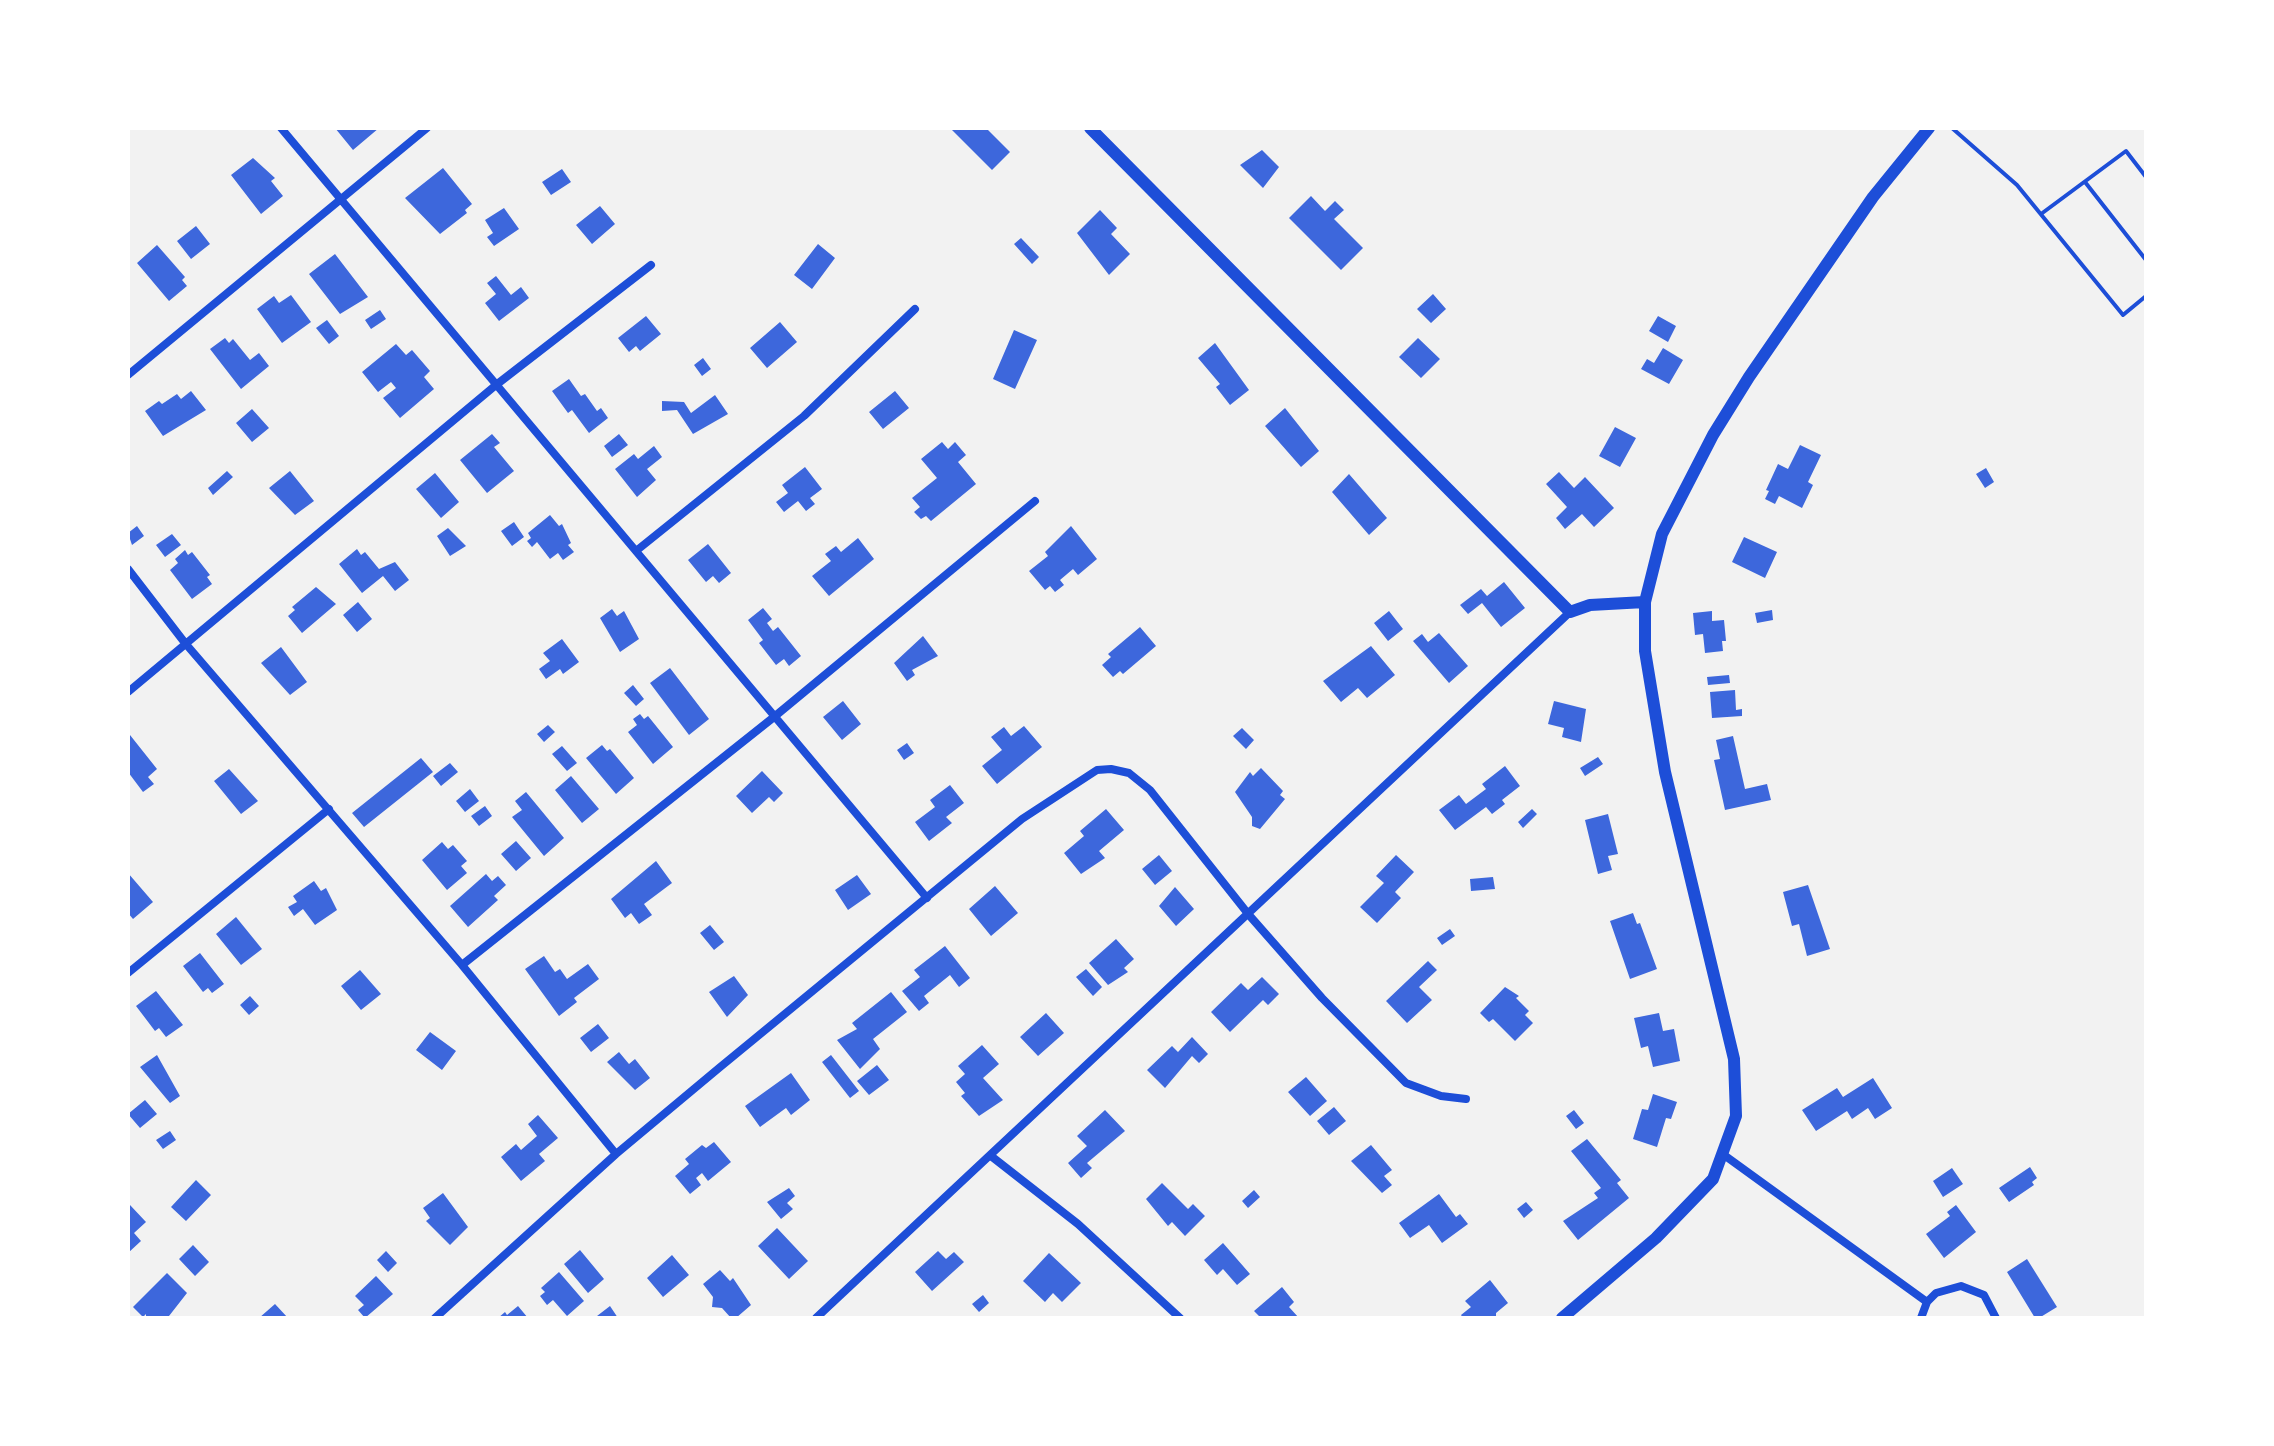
<!DOCTYPE html>
<html>
<head>
<meta charset="utf-8">
<style>
	body { margin:0 }
	#map { position:relative; width:2274px; height:1446px; overflow:hidden; background:#f2f2f2; font-family:"Roboto Condensed",sans-serif }
	canvas { display:block }
	.frame { position:absolute; inset:0; border:130px solid #fff; pointer-events:none }
</style>
</head>
<body>
<div id="map">
<canvas width="2274" height="1446"></canvas>
<div class="frame"></div>
</div>
<script>
const ctx = document.querySelector('canvas').getContext('2d');
ctx.lineJoin = 'round';
function fillPath(path, color) { ctx.fillStyle = color; ctx.fill(path, 'evenodd'); }
const shape = rows => new Path2D(rows.map(r => 'M' + r).join(''));
function trace(path, color, width, dash) { ctx.strokeStyle = color; ctx.lineWidth = width; ctx.lineCap = dash ? 'butt' : 'round'; ctx.setLineDash(dash || []); ctx.stroke(path); }
const building = shape([
	[335,128,379,128,353,150],
	[950,128,986,128,1010,152,992,170],
	[1262,150,1279,167,1263,188,1240,165],
	[253,158,275,178,271,181,283,196,261,214,231,175],
	[443,168,472,204,465,210,467,213,440,234,405,198],
	[562,169,571,182,551,195,542,182],
	[1311,196,1325,211,1335,201,1344,210,1334,219,1363,248,1341,270,1289,218],
	[600,206,615,224,592,244,576,225],
	[504,208,519,229,494,246,487,237,493,233,485,220],
	[1100,210,1117,228,1111,234,1130,254,1109,275,1077,233],
	[196,226,210,244,191,259,177,241],
	[1021,238,1039,257,1032,264,1014,244],
	[818,244,835,258,812,289,794,275],
	[157,245,185,277,182,280,187,286,169,301,137,263],
	[335,254,368,297,340,314,309,274],
	[496,276,511,295,521,287,529,298,499,321,485,303,496,294,487,283],
	[1433,294,1446,309,1431,323,1417,309],
	[291,295,311,322,282,343,257,309,274,296,279,303],
	[380,310,386,319,371,329,365,320],
	[646,316,661,334,640,351,636,346,629,352,618,338],
	[1658,316,1676,326,1668,342,1649,331],
	[327,320,339,336,329,344,316,328],
	[780,322,797,342,767,368,750,348],
	[1014,330,1037,340,1015,389,993,379],
	[225,338,229,343,233,339,250,360,259,353,269,366,241,389,210,349],
	[1418,338,1440,359,1421,378,1399,357],
	[1215,343,1249,390,1230,405,1216,387,1220,384,1198,358],
	[396,344,406,355,412,350,430,371,424,377,434,389,400,418,383,398,396,388,391,382,378,392,362,372],
	[1663,348,1683,360,1669,384,1641,369,1647,359,1654,363],
	[703,358,711,369,702,376,694,365],
	[569,379,581,396,585,394,597,411,601,408,608,418,589,433,572,410,568,413,552,391],
	[191,391,206,410,163,436,145,411,159,401,162,404,177,394,181,399],
	[895,391,909,408,883,429,869,412],
	[715,395,728,414,693,434,677,410,662,411,662,401,684,402,691,413],
	[1285,408,1319,451,1301,467,1265,426],
	[252,409,269,428,252,442,236,423],
	[1615,427,1636,438,1620,467,1599,456],
	[492,434,500,443,494,447,514,471,487,493,460,460],
	[619,434,628,445,612,457,604,446],
	[942,442,948,449,955,442,966,455,958,462,976,484,931,521,926,516,921,519,914,512,920,507,912,498,937,478,921,459],
	[1800,445,1821,455,1808,482,1813,485,1802,508,1779,496,1775,504,1765,499,1769,491,1766,490,1778,464,1788,469],
	[654,446,662,457,647,469,656,480,637,497,615,469,634,454,638,459],
	[805,467,822,489,810,498,815,504,806,511,798,501,784,512,776,502,788,493,782,485],
	[1986,468,1994,482,1985,488,1976,474],
	[227,471,233,477,213,495,208,488],
	[290,471,314,501,295,515,269,488],
	[1559,472,1574,488,1585,477,1614,508,1594,527,1582,514,1565,529,1556,518,1567,507,1546,484],
	[435,473,459,502,441,518,416,489],
	[1349,474,1387,518,1369,535,1332,492],
	[550,515,559,526,562,524,571,543,568,545,574,552,563,560,558,553,550,559,537,542,532,547,527,541,531,538,528,533],
	[514,522,524,537,512,546,501,531],
	[137,526,144,536,132,545,128,533],
	[1071,526,1097,559,1078,575,1073,569,1060,580,1064,585,1055,592,1050,586,1045,590,1029,571,1048,556,1045,552],
	[448,528,466,546,450,556,437,536],
	[172,534,181,545,165,557,156,545],
	[1744,537,1777,552,1765,578,1732,562],
	[858,538,874,559,829,596,812,576,831,561,825,554,836,546,841,552],
	[708,544,731,573,719,583,713,576,706,582,688,560],
	[357,549,361,555,365,552,379,569,395,562,409,580,395,591,383,576,362,593,339,564],
	[185,550,188,555,192,552,210,575,207,577,212,584,192,599,170,570,178,563,175,559],
	[1504,582,1525,608,1501,627,1482,603,1468,614,1460,605,1481,589,1487,596],
	[316,587,336,604,302,633,288,616,295,610,292,607],
	[358,602,372,619,357,632,343,615],
	[763,608,772,619,767,623,773,631,778,627,801,656,789,666,784,659,776,665,759,643,763,640,748,620],
	[612,609,617,616,624,611,639,639,620,652,600,618],
	[1772,610,1773,620,1757,623,1755,613],
	[1389,611,1403,629,1388,641,1374,623],
	[1712,611,1712,621,1724,620,1726,641,1722,641,1723,651,1705,653,1703,634,1695,635,1693,613],
	[1140,627,1156,646,1123,674,1120,671,1113,677,1102,665,1111,657,1108,654],
	[1439,633,1468,666,1449,683,1413,641,1422,634,1428,642],
	[923,636,938,656,912,670,915,675,907,681,894,663],
	[562,639,579,662,563,674,560,669,546,679,539,669,550,661,543,653],
	[1371,646,1395,675,1367,698,1358,688,1341,702,1323,681],
	[281,647,307,682,290,695,261,663],
	[670,668,709,719,689,735,650,683],
	[1729,675,1730,683,1708,685,1707,677],
	[633,685,644,699,636,706,624,693],
	[1735,690,1736,710,1742,709,1742,716,1712,718,1710,692],
	[843,701,861,724,842,740,823,717],
	[1554,701,1586,709,1581,742,1562,737,1564,728,1548,724],
	[640,714,644,719,648,716,673,747,653,764,628,732,637,725,633,719],
	[548,725,555,732,544,742,537,734],
	[1024,726,1042,747,997,784,982,766,1002,750,991,737,1004,727,1011,736],
	[1242,728,1254,740,1246,749,1233,736],
	[130,735,157,769,148,777,154,784,143,792,128,772],
	[1733,736,1745,789,1767,784,1771,800,1725,810,1714,760,1720,759,1716,740],
	[907,743,914,753,904,760,897,750],
	[602,745,607,751,610,749,634,778,616,794,586,758],
	[562,746,577,763,567,771,552,754],
	[1598,757,1603,764,1585,776,1580,768],
	[421,758,433,772,364,827,352,813],
	[450,763,458,772,441,786,433,776],
	[1505,766,1520,786,1502,800,1505,804,1492,814,1486,807,1455,830,1439,810,1459,795,1466,804,1486,789,1482,784],
	[1261,768,1283,791,1280,795,1285,799,1260,829,1252,826,1252,817,1235,792,1250,772,1253,776],
	[229,769,258,801,241,814,214,781],
	[762,771,783,793,774,802,769,797,752,813,736,796],
	[571,776,599,809,582,823,555,790],
	[950,785,964,803,946,817,952,823,929,841,915,822,935,807,930,800],
	[470,789,479,801,465,812,456,801],
	[526,792,564,838,544,856,512,817,522,810,515,801],
	[485,806,492,816,479,826,471,816],
	[1106,809,1124,830,1099,851,1105,858,1081,874,1064,853,1084,836,1080,831],
	[1532,809,1537,814,1523,828,1518,822],
	[1608,814,1618,854,1608,856,1612,870,1598,874,1585,820],
	[516,841,531,858,516,871,501,854],
	[442,842,448,849,453,845,467,861,461,866,467,873,447,890,422,860],
	[1159,855,1172,871,1155,885,1142,869],
	[1396,855,1414,872,1395,892,1401,898,1377,923,1360,907,1384,883,1376,876],
	[656,861,672,883,644,904,652,915,639,924,631,913,625,918,611,899],
	[128,873,153,902,133,919,128,913],
	[486,874,492,881,498,876,506,885,494,896,498,900,468,927,450,906],
	[857,875,871,894,848,910,835,890],
	[1493,877,1495,889,1471,891,1470,879],
	[314,881,321,891,326,888,337,910,315,925,303,909,294,916,288,907,297,902,293,896],
	[1808,885,1830,949,1807,956,1799,924,1792,926,1783,892],
	[995,886,1018,913,991,936,969,909],
	[1175,887,1194,909,1176,926,1159,906],
	[1633,913,1637,924,1640,923,1657,969,1630,979,1610,921],
	[236,917,262,949,241,965,216,934],
	[710,925,724,942,714,950,700,933],
	[1450,929,1455,936,1442,945,1437,938],
	[1116,939,1134,959,1124,968,1128,972,1108,985,1089,963],
	[945,946,970,978,959,987,950,975,924,996,929,1003,919,1011,902,991,920,977,914,970],
	[200,953,224,984,212,993,208,988,203,992,183,966],
	[544,956,555,972,560,969,567,979,588,964,599,979,574,998,577,1002,559,1016,525,969],
	[1428,961,1437,970,1419,987,1432,1000,1407,1023,1386,1001],
	[1086,969,1102,987,1093,996,1076,977],
	[360,970,381,994,361,1010,341,986],
	[734,976,748,995,727,1017,709,992],
	[1262,977,1279,994,1268,1005,1263,1000,1230,1032,1211,1012,1241,983,1248,990],
	[1505,987,1519,996,1516,998,1529,1011,1525,1015,1533,1023,1515,1041,1493,1019,1489,1022,1480,1013],
	[156,991,183,1025,166,1037,159,1028,155,1031,136,1006],
	[891,992,907,1012,873,1039,880,1049,860,1069,837,1040,857,1029,852,1023],
	[250,996,259,1006,249,1015,240,1005],
	[1046,1013,1064,1033,1038,1056,1020,1037],
	[1659,1013,1663,1031,1674,1029,1680,1061,1653,1067,1648,1046,1641,1048,1634,1018],
	[598,1024,609,1038,591,1052,580,1038],
	[430,1032,456,1051,442,1070,416,1050],
	[1192,1037,1208,1054,1199,1063,1192,1056,1165,1088,1147,1070,1172,1046,1178,1052],
	[982,1045,999,1064,983,1078,1003,1100,979,1116,961,1096,965,1093,956,1082,965,1074,958,1066],
	[619,1052,629,1064,635,1059,650,1078,635,1090,607,1062],
	[157,1055,180,1096,170,1103,140,1067],
	[831,1055,859,1091,850,1098,822,1062],
	[877,1065,889,1080,869,1095,857,1081],
	[791,1073,810,1100,791,1115,786,1108,760,1127,745,1106],
	[1306,1077,1327,1101,1310,1116,1288,1092],
	[1873,1078,1892,1108,1875,1119,1868,1108,1852,1119,1847,1111,1816,1131,1802,1110,1837,1088,1843,1097],
	[1653,1094,1677,1102,1671,1119,1666,1118,1657,1147,1633,1139,1642,1109,1648,1110],
	[145,1100,157,1114,140,1128,128,1114],
	[1334,1107,1346,1121,1329,1135,1317,1121],
	[1105,1110,1125,1131,1087,1163,1092,1168,1081,1178,1068,1163,1087,1146,1077,1136],
	[1574,1110,1584,1123,1576,1129,1566,1116],
	[538,1115,558,1138,539,1154,545,1161,521,1181,501,1157,516,1144,521,1150,537,1136,528,1124],
	[170,1131,176,1140,163,1149,156,1140],
	[1587,1139,1621,1180,1617,1183,1629,1198,1578,1240,1563,1221,1598,1198,1594,1193,1601,1188,1571,1151],
	[714,1142,731,1162,708,1181,702,1173,696,1178,701,1185,690,1194,675,1176,689,1164,685,1159,702,1145,706,1148],
	[1371,1145,1392,1170,1384,1176,1392,1185,1382,1193,1351,1161],
	[2030,1167,2037,1178,2032,1182,2034,1185,2009,1202,1999,1188],
	[1952,1168,1963,1184,1943,1197,1933,1181],
	[196,1180,211,1195,186,1221,171,1207],
	[1162,1183,1188,1209,1193,1204,1205,1216,1185,1236,1172,1222,1168,1226,1146,1199],
	[789,1188,795,1196,787,1203,793,1209,781,1219,767,1202],
	[1254,1190,1260,1197,1248,1208,1242,1201],
	[443,1193,468,1227,450,1245,426,1221,430,1218,423,1208],
	[1439,1194,1456,1217,1460,1214,1468,1224,1442,1243,1429,1225,1410,1238,1399,1223],
	[1526,1202,1533,1210,1524,1218,1517,1209],
	[130,1205,146,1222,134,1233,141,1241,128,1253],
	[1956,1205,1976,1232,1944,1258,1926,1234,1950,1216,1947,1212],
	[777,1228,808,1261,789,1279,758,1246],
	[1223,1243,1250,1274,1237,1285,1223,1269,1217,1275,1204,1260],
	[193,1245,209,1262,195,1276,179,1259],
	[580,1250,604,1279,588,1293,564,1264],
	[386,1251,397,1263,388,1272,377,1260],
	[938,1251,946,1259,954,1252,964,1262,932,1291,915,1272],
	[1049,1253,1081,1283,1062,1302,1053,1293,1045,1302,1023,1281],
	[672,1255,689,1275,663,1297,647,1278],
	[2027,1259,2057,1307,2039,1318,2035,1318,2007,1272],
	[720,1270,730,1281,733,1278,751,1305,736,1318,731,1318,722,1308,712,1307,713,1297,703,1284],
	[559,1272,584,1301,567,1316,553,1300,547,1305,540,1296,545,1292,541,1288],
	[167,1273,187,1293,169,1316,146,1318,146,1314,143,1317,133,1307],
	[376,1276,393,1294,365,1318,358,1310,364,1305,355,1296],
	[1490,1280,1508,1303,1496,1313,1496,1318,1463,1318,1461,1315,1471,1307,1465,1301],
	[1282,1287,1294,1302,1289,1307,1299,1318,1261,1318,1254,1311],
	[983,1295,989,1303,979,1312,972,1304],
	[275,1304,288,1318,259,1318],
	[518,1306,528,1318,498,1318,505,1312,507,1315],
	[610,1306,618,1318,598,1318,597,1316]
]);
const service = shape([
	[1952,128,2017,185,2123,315,2146,296],
	[2085,182,2146,260],
	[2041,214,2126,151,2146,177]
]);
const minor = shape([
	[281,128,927,898],
	[128,375,427,128],
	[636,551,804,416,915,309],
	[128,569,185,643,462,965,616,1154],
	[128,692,496,385,651,265],
	[462,965,774,717,1035,501],
	[128,973,329,809],
	[1724,1155,1927,1302],
	[991,1156,1078,1224,1180,1318],
	[435,1318,616,1154,719,1068,1022,819,1097,770,1111,769,1129,773,1150,790,1249,915,1322,998,1406,1083,1441,1096,1466,1099],
	[816,1318,1570,612],
	[1921,1318,1927,1302,1936,1293,1961,1286,1984,1295,1996,1318]
]);
const secondary = shape([
	[1090,128,1570,612,1590,605,1645,602],
	[1562,1318,1656,1238,1713,1179,1736,1116,1734,1059,1665,772,1645,651,1645,602,1662,534,1713,435,1749,377,1873,197,1929,128]
]);
fillPath(building, '#3d67dc');
trace(service, '#1d4ed8', 4);
trace(minor, '#1d4ed8', 8);
trace(secondary, '#1d4ed8', 12);
</script>
</body>
</html>
